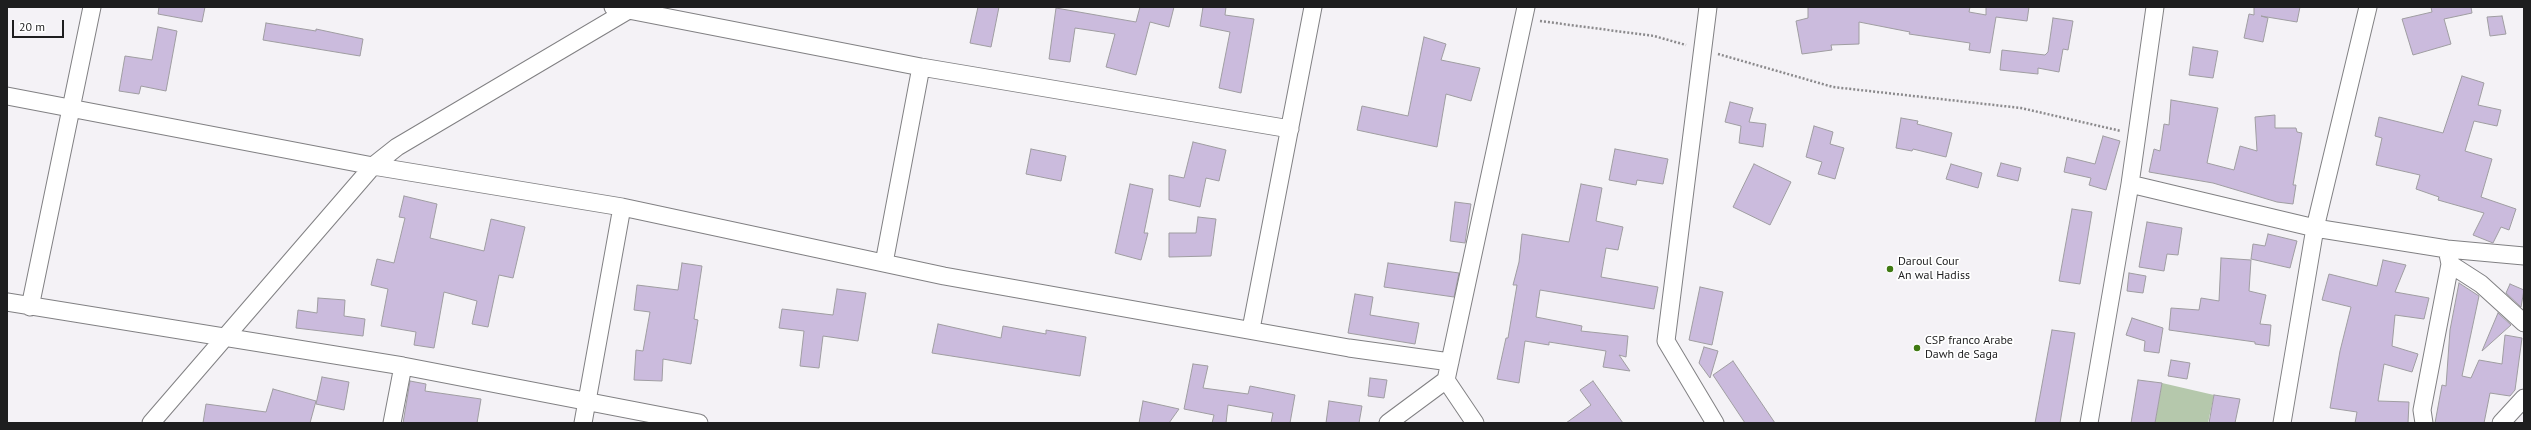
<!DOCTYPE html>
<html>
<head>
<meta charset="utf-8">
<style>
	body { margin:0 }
	#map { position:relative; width:2531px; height:430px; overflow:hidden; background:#f4f2f6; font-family:"PT Sans",sans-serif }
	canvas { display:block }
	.frame { position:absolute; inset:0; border:8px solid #1e1e1f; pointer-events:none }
	.scale { position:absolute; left:12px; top:20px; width:52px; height:18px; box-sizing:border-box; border:2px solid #1e1e1f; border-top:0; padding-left:5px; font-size:12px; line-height:14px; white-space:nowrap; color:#1e1e1f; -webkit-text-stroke:3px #fff; paint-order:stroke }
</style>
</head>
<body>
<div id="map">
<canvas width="2531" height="430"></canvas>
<div class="frame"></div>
<div class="scale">20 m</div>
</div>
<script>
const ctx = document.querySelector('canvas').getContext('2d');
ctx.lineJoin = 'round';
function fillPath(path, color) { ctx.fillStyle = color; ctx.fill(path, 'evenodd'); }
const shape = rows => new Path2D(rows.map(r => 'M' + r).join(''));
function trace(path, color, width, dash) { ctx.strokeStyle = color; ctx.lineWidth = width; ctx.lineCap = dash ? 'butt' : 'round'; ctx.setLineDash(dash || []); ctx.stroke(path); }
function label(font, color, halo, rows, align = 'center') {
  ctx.font = font + ' "PT Sans",sans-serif'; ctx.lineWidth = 3.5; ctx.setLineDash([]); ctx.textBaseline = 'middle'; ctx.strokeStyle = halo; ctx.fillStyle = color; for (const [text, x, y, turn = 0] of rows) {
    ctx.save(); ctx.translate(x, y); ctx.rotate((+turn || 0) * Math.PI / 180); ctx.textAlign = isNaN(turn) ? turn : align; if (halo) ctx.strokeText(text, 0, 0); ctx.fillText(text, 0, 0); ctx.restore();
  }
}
const green = shape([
	[2162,383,2214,395,2208,423,2155,423]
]);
const building = shape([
	[159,7,205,7,202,22,158,14,159,7],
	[978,7,999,7,991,47,970,43,978,7],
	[1140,7,1174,7,1169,27,1150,22,1136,75,1106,67,1115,34,1075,28,1070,62,1049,59,1056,8,1136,22,1140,7],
	[1203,7,1226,7,1225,15,1254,19,1241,93,1219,88,1230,32,1200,26,1203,7],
	[1808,7,1970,7,1969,12,1986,15,1986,7,2029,7,2027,21,1996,17,1990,53,1969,50,1970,43,1909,34,1910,32,1859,22,1859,44,1831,45,1832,50,1802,54,1796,21,1808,18,1808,7],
	[2254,7,2300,7,2297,22,2261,16,2268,18,2263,42,2244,38,2249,14,2254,15,2254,7],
	[2431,7,2471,7,2472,13,2444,19,2451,44,2413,55,2402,19,2432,12,2431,7],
	[2502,16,2506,34,2490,36,2487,17,2502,16],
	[2053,18,2073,21,2068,50,2063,49,2059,72,2038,68,2038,74,2000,70,2002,50,2045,55,2048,52,2053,18],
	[266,23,316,31,316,29,363,39,360,56,263,40,266,23],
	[158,27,177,31,166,91,141,86,139,94,119,91,125,56,152,60,158,27],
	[1424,37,1446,44,1441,60,1480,68,1471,101,1446,94,1437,147,1357,130,1362,106,1408,116,1424,37],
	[2193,47,2218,51,2213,78,2189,75,2193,47],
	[2462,76,2484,83,2478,105,2501,110,2497,126,2474,121,2465,151,2492,159,2481,197,2516,209,2509,230,2501,227,2493,243,2473,235,2484,213,2438,200,2439,197,2416,189,2420,175,2376,165,2382,138,2375,136,2379,117,2443,133,2462,76],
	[2171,100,2218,108,2207,163,2234,170,2240,146,2257,151,2255,117,2275,115,2275,128,2296,128,2297,132,2302,133,2293,185,2296,185,2293,204,2277,202,2213,183,2149,172,2154,149,2160,151,2164,124,2169,125,2171,100],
	[1730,102,1753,108,1749,122,1766,124,1763,147,1739,143,1741,126,1725,122,1730,102],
	[1901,118,1918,121,1917,124,1952,133,1946,157,1913,149,1912,151,1896,148,1901,118],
	[1814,126,1833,132,1830,144,1844,148,1835,179,1818,174,1822,162,1806,157,1814,126],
	[2103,136,2120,141,2106,190,2089,185,2091,178,2064,172,2067,157,2095,164,2103,136],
	[1193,142,1226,150,1219,181,1206,178,1200,207,1169,200,1169,175,1184,178,1193,142],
	[1031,149,1066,156,1061,181,1026,174,1031,149],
	[1615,149,1668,159,1663,184,1637,180,1636,185,1609,180,1615,149],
	[2001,163,2021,168,2018,181,1997,176,2001,163],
	[1754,164,1791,182,1770,225,1733,207,1754,164],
	[1951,164,1982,173,1978,188,1946,179,1951,164],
	[1130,184,1153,189,1144,233,1148,233,1141,260,1115,253,1130,184],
	[1581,184,1602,188,1596,221,1623,227,1618,250,1606,248,1601,277,1658,287,1654,309,1540,290,1536,317,1582,326,1581,331,1628,336,1626,357,1619,355,1630,371,1603,367,1606,351,1549,342,1549,345,1525,341,1519,383,1497,379,1506,338,1508,338,1517,285,1513,285,1519,262,1522,234,1569,242,1581,184],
	[404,196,437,204,430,238,484,251,491,219,525,227,513,278,499,275,488,327,472,324,477,301,444,292,434,348,414,345,416,332,381,326,388,289,371,285,377,259,394,263,405,218,399,217,404,196],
	[1455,202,1471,204,1465,243,1450,241,1455,202],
	[2072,209,2092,212,2080,284,2059,281,2072,209],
	[1198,217,1216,219,1211,256,1169,257,1169,233,1196,233,1198,217],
	[2147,222,2182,228,2178,255,2167,254,2164,271,2139,267,2147,222],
	[2268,234,2297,241,2290,268,2251,259,2253,244,2265,246,2268,234],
	[2221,258,2251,260,2249,291,2266,295,2260,324,2271,325,2269,346,2255,344,2255,342,2169,330,2171,308,2199,310,2201,298,2219,301,2221,258],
	[2383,260,2406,265,2395,292,2429,298,2424,319,2395,315,2392,346,2418,354,2412,372,2384,364,2378,401,2409,402,2408,423,2355,423,2357,412,2330,408,2340,351,2351,307,2322,300,2329,274,2377,286,2383,260],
	[682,263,702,266,694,319,698,320,691,364,663,359,662,381,634,380,636,350,643,351,650,312,634,310,637,285,678,290,682,263],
	[1388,263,1459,273,1454,297,1384,287,1388,263],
	[2129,273,2146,276,2143,293,2127,291,2129,273],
	[2459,283,2479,296,2462,376,2471,378,2479,360,2502,364,2505,335,2522,338,2515,390,2510,396,2490,393,2484,423,2435,423,2442,385,2446,386,2450,330,2459,283],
	[2510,284,2524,290,2521,307,2506,293,2510,284],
	[1700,287,1723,292,1712,345,1689,340,1700,287],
	[837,289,866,293,858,341,823,336,819,368,800,366,804,331,779,328,782,309,833,315,837,289],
	[1355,294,1373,297,1370,315,1419,323,1415,344,1348,333,1355,294],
	[318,298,345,300,344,316,365,319,363,336,296,328,298,310,317,313,318,298],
	[2498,313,2511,325,2482,351,2498,313],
	[2132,318,2163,328,2159,353,2144,351,2145,341,2126,335,2132,318],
	[938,324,1001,338,1003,326,1046,334,1046,330,1086,337,1080,376,932,353,938,324],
	[2052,330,2075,333,2060,423,2035,423,2052,330],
	[1704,347,1718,351,1710,378,1699,363,1704,347],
	[2171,360,2190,363,2187,379,2168,376,2171,360],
	[1733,361,1775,423,1745,423,1713,375,1733,361],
	[1193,364,1208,366,1203,388,1248,394,1250,386,1295,395,1290,423,1271,423,1273,413,1228,405,1226,423,1212,423,1214,415,1184,409,1193,364],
	[322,377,349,382,344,410,316,404,322,377],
	[1370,378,1387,380,1384,398,1368,396,1370,378],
	[2138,380,2162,383,2155,423,2131,423,2138,380],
	[410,381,426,384,425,391,481,399,477,423,403,423,410,381],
	[1593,381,1623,423,1566,423,1591,405,1580,390,1593,381],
	[273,389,316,401,310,423,203,423,206,404,266,412,273,389],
	[2214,395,2240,399,2235,423,2209,423,2214,395],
	[1143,401,1179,409,1169,423,1139,423,1143,401],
	[1329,401,1362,406,1359,423,1326,423,1329,401]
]);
const path = shape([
	[1540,21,1654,36,1686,45],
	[1718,54,1833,87,2021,108,2121,131]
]);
const street = shape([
	[613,7,921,67,1290,129],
	[1708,7,1666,341,1715,423],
	[7,96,373,166,622,207,944,276,1349,348,1450,362],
	[2130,184,2315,228,2447,249,2524,256],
	[2448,254,2450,264,2481,284,2524,323],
	[884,263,921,67],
	[7,302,403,366,699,423],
	[30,307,92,7],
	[1251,329,1313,7],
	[1446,380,1475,423],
	[151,423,373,166,397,147,632,8],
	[392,423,403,366],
	[583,423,622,207],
	[1388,423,1446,380,1526,7],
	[2089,423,2130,184,2155,7],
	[2282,423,2315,228,2368,7],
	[2424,423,2422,410,2450,264],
	[2501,423,2524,398]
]);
const markers = [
	[1890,269,4,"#3f7912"],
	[1917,348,4,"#3f7912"]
];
const poiNames = [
	["Daroul Cour",1898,262],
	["An wal Hadiss",1898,276],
	["CSP franco Arabe",1925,341],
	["Dawh de Saga",1925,355]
];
fillPath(green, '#b5c8ac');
fillPath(building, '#cbbbdd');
trace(building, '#9f9da1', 1);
trace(street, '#818083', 19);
trace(path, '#8b8a8c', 2.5, [2, 2]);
trace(street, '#fff', 17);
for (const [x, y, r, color] of markers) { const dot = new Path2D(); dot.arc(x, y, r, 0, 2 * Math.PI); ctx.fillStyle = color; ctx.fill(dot); trace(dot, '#fff', 1.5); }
label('12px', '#1e1e1f', '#fff', poiNames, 'left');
</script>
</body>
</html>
